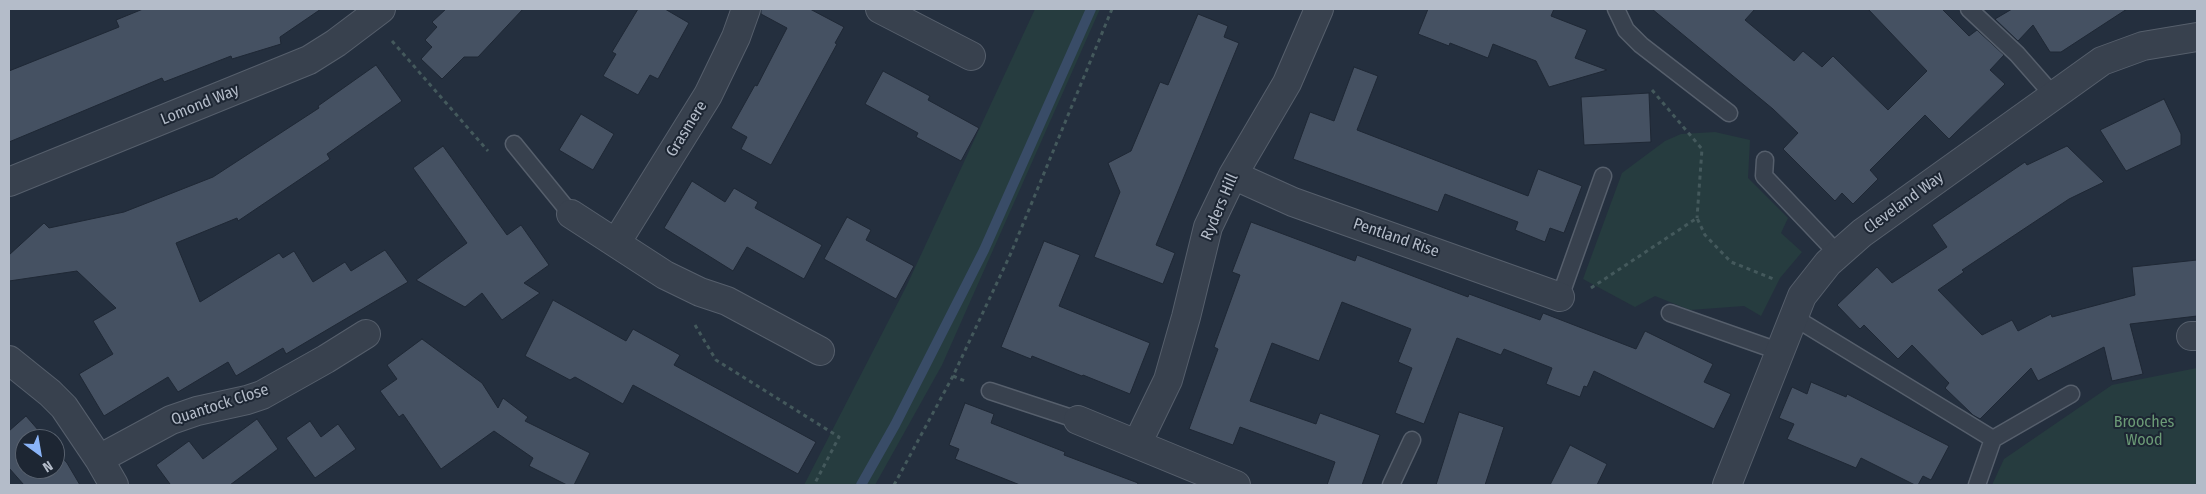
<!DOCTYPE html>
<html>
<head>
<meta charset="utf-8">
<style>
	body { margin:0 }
	#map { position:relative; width:2206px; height:494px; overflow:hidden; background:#242f3e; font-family:"Fira Sans Condensed",sans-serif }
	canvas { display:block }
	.frame { position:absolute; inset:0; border:10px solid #b4bcc9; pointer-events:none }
	.north { position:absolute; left:15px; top:429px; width:50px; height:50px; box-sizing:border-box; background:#1d2633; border:1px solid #59626f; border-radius:50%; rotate:148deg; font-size:14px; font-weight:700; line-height:20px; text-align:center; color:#b4bcc9 }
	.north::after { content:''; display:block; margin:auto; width:18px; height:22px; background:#8ab4f8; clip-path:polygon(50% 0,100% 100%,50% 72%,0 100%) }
</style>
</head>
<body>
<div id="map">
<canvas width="2206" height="494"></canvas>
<div class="frame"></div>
<div class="north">N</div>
</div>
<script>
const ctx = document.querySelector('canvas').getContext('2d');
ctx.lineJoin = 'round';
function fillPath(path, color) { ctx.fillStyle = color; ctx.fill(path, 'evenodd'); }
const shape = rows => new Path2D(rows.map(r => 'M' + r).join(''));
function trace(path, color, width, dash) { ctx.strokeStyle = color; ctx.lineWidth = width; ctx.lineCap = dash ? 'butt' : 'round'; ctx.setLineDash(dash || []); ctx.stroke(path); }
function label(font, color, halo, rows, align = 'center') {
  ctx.font = font + ' "Fira Sans Condensed",sans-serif'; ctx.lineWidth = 4; ctx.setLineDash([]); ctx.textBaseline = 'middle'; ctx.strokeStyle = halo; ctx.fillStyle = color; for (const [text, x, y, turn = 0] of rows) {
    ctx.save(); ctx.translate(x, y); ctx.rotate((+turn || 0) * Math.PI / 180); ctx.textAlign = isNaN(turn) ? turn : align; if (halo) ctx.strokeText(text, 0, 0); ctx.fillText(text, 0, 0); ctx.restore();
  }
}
const green = shape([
	[1035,9,1100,9,942,365,875,485,804,485,906,287],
	[1715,132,1750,140,1748,178,1788,218,1781,233,1802,252,1780,278,1761,316,1744,306,1690,310,1655,296,1635,307,1583,279,1622,173,1665,141,1681,134],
	[2197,368,2197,485,1992,485,2004,459,2112,385]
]);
const stream = shape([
	[861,485,895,425,984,250,1091,9]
]);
const building = shape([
	[143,9,321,9,280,37,281,44,232,59,231,56,164,82,162,78,9,142,9,71,119,27,116,20,143,9],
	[446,9,523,9,478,57,464,57,442,79,421,59,432,47,425,40,437,27,432,22,446,9],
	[638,9,665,9,689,23,658,79,650,75,638,95,603,76,616,54,612,52,638,9],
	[761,9,810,9,844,27,835,43,837,44,771,165,741,149,747,137,731,128,755,85,757,86,787,28,761,14,761,9],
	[1428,9,1554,9,1551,16,1587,30,1575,58,1607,70,1549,87,1536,61,1493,44,1488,58,1450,43,1449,46,1418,34,1428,9],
	[1652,9,1755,9,1745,20,1794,61,1803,51,1822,67,1833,56,1888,110,1927,71,1868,9,1942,9,1969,36,1977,30,2004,55,1990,70,2005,84,1949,139,1925,115,1870,170,1878,179,1853,204,1842,193,1835,201,1783,149,1798,133,1773,109,1652,9],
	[2012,9,2127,9,2061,52,2050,52,2033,25,2018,41,1995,19,2012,9],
	[1198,14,1228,26,1224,37,1239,43,1156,245,1175,253,1163,284,1094,257,1120,192,1108,163,1131,151,1160,82,1168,85,1198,14],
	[376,65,402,101,327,154,330,159,238,221,237,218,176,243,200,302,279,253,283,258,294,251,313,282,345,262,351,271,385,250,408,282,286,354,283,348,236,376,228,362,178,392,168,377,104,416,79,374,113,354,93,321,116,308,77,271,9,281,9,255,44,223,49,228,124,212,213,177,319,108,318,106,376,65],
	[1354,67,1378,76,1357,130,1528,196,1538,169,1582,186,1564,233,1550,228,1545,242,1515,230,1518,222,1445,194,1438,212,1293,159,1310,112,1334,121,1354,67],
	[883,71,930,96,928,100,979,128,961,161,916,137,918,133,865,104,883,71],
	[1649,93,1651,142,1584,145,1581,97,1649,93],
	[2164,99,2181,134,2181,145,2126,171,2100,130,2164,99],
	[581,114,614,134,593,170,559,150,581,114],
	[443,146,507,235,521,225,549,265,524,283,540,293,502,320,482,293,465,307,416,280,467,243,413,168,443,146],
	[2067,146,2104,182,2069,199,1962,270,1964,272,1938,290,1982,335,2012,320,2018,331,2051,314,2052,317,2135,295,2132,267,2197,260,2197,316,2130,324,2143,374,2112,381,2104,347,2038,381,2031,368,1980,419,1973,415,1945,388,1949,383,1912,345,1898,359,1864,325,1860,329,1837,305,1877,267,1892,283,1947,247,1932,225,2025,162,2027,165,2067,146],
	[692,181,725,202,734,188,758,202,755,208,822,245,804,279,747,247,733,271,664,228,692,181],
	[847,217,871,230,866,240,914,266,896,299,824,259,847,217],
	[1251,222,1355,261,1357,255,1468,297,1469,294,1540,320,1543,313,1636,349,1645,331,1713,364,1704,382,1731,394,1714,429,1594,371,1587,387,1584,386,1580,397,1546,384,1552,368,1504,349,1501,355,1457,338,1424,424,1395,413,1412,368,1398,362,1411,329,1342,302,1319,361,1272,343,1250,401,1316,424,1320,413,1380,435,1362,485,1327,485,1335,462,1240,427,1233,445,1189,429,1218,349,1214,347,1240,275,1232,272,1251,222],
	[1044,241,1080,255,1059,306,1150,343,1130,394,1083,375,1082,376,1032,356,1031,359,1001,347,1044,241],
	[553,300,626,341,633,329,680,355,674,365,816,442,798,474,633,385,623,404,575,377,570,380,525,356,553,300],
	[422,339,482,383,498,408,503,398,528,417,525,421,590,453,574,485,567,485,529,466,533,458,494,431,441,469,403,414,399,417,380,391,397,379,387,365,422,339],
	[1811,382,1846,397,1847,394,1949,446,1931,480,1923,476,1918,485,1915,485,1861,458,1856,468,1787,439,1794,424,1779,418,1792,387,1807,394,1811,382],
	[965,403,994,414,991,423,1065,452,1064,455,1138,483,1137,485,1020,485,955,459,959,449,949,445,965,403],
	[1459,412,1504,427,1485,485,1436,485,1459,412],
	[26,416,46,439,25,439,25,469,55,469,55,449,67,463,80,485,24,485,9,468,9,431,26,416],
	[257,419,278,449,230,485,167,485,170,484,156,465,189,441,203,459,257,419],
	[310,421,321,437,338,424,356,449,315,478,286,438,310,421],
	[1570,445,1607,464,1597,485,1550,485,1570,445]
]);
const path = shape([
	[392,41,488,151],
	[1652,90,1702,149,1697,218],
	[1591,288,1697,218,1705,235,1731,262,1776,280],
	[695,325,716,360,839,437,814,485],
	[953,376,967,382],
	[894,485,953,376,1011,253,1112,9]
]);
const service = shape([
	[1616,9,1626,30,1641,45,1729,113],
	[1969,9,2017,54,2053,95],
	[514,144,571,214],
	[1765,160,1764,176,1838,254],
	[1560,297,1603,176],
	[1670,313,1781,352],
	[1795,318,1993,439],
	[990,391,1078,420],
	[1391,485,1412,440],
	[1977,485,1993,439,2071,394]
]);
const minor = shape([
	[880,9,971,56],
	[1233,175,1293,202,1560,297],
	[9,182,309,60,336,43,381,9],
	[571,214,665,275,700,292,727,301,820,351],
	[616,243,708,95,736,37,746,9],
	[2191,336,2197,336],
	[9,360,50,393,64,407,99,459,114,485],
	[1078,420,1236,485],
	[1137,444,1168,380,1186,317,1208,227,1233,175,1287,83,1319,9],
	[99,459,171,420,197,411,247,400,262,395,326,359,366,334],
	[1727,485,1802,296,1828,263,1862,233,2102,61,2143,46,2197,37]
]);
const streetNames = [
	["Lomond Way",200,105,-22],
	["Grasmere",687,129,-58],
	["Cleveland Way",1904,203,-36],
	["Ryders Hill",1220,207,-67],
	["Pentland Rise",1396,238,19],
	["Quantock Close",220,405,-18]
];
const parkNames = [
	["Brooches",2144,423],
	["Wood",2144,441]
];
fillPath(green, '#263c3f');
trace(stream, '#394c67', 10);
fillPath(building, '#455162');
trace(building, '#1f2835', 1);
trace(service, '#565f6c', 19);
trace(minor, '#565f6c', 30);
trace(path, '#44595c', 3, [4, 4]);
trace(service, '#38414e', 16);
trace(minor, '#38414e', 28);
label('16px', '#b4bcc9', '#1d2633', streetNames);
label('16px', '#6b9a76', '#1d2633', parkNames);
</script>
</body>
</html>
